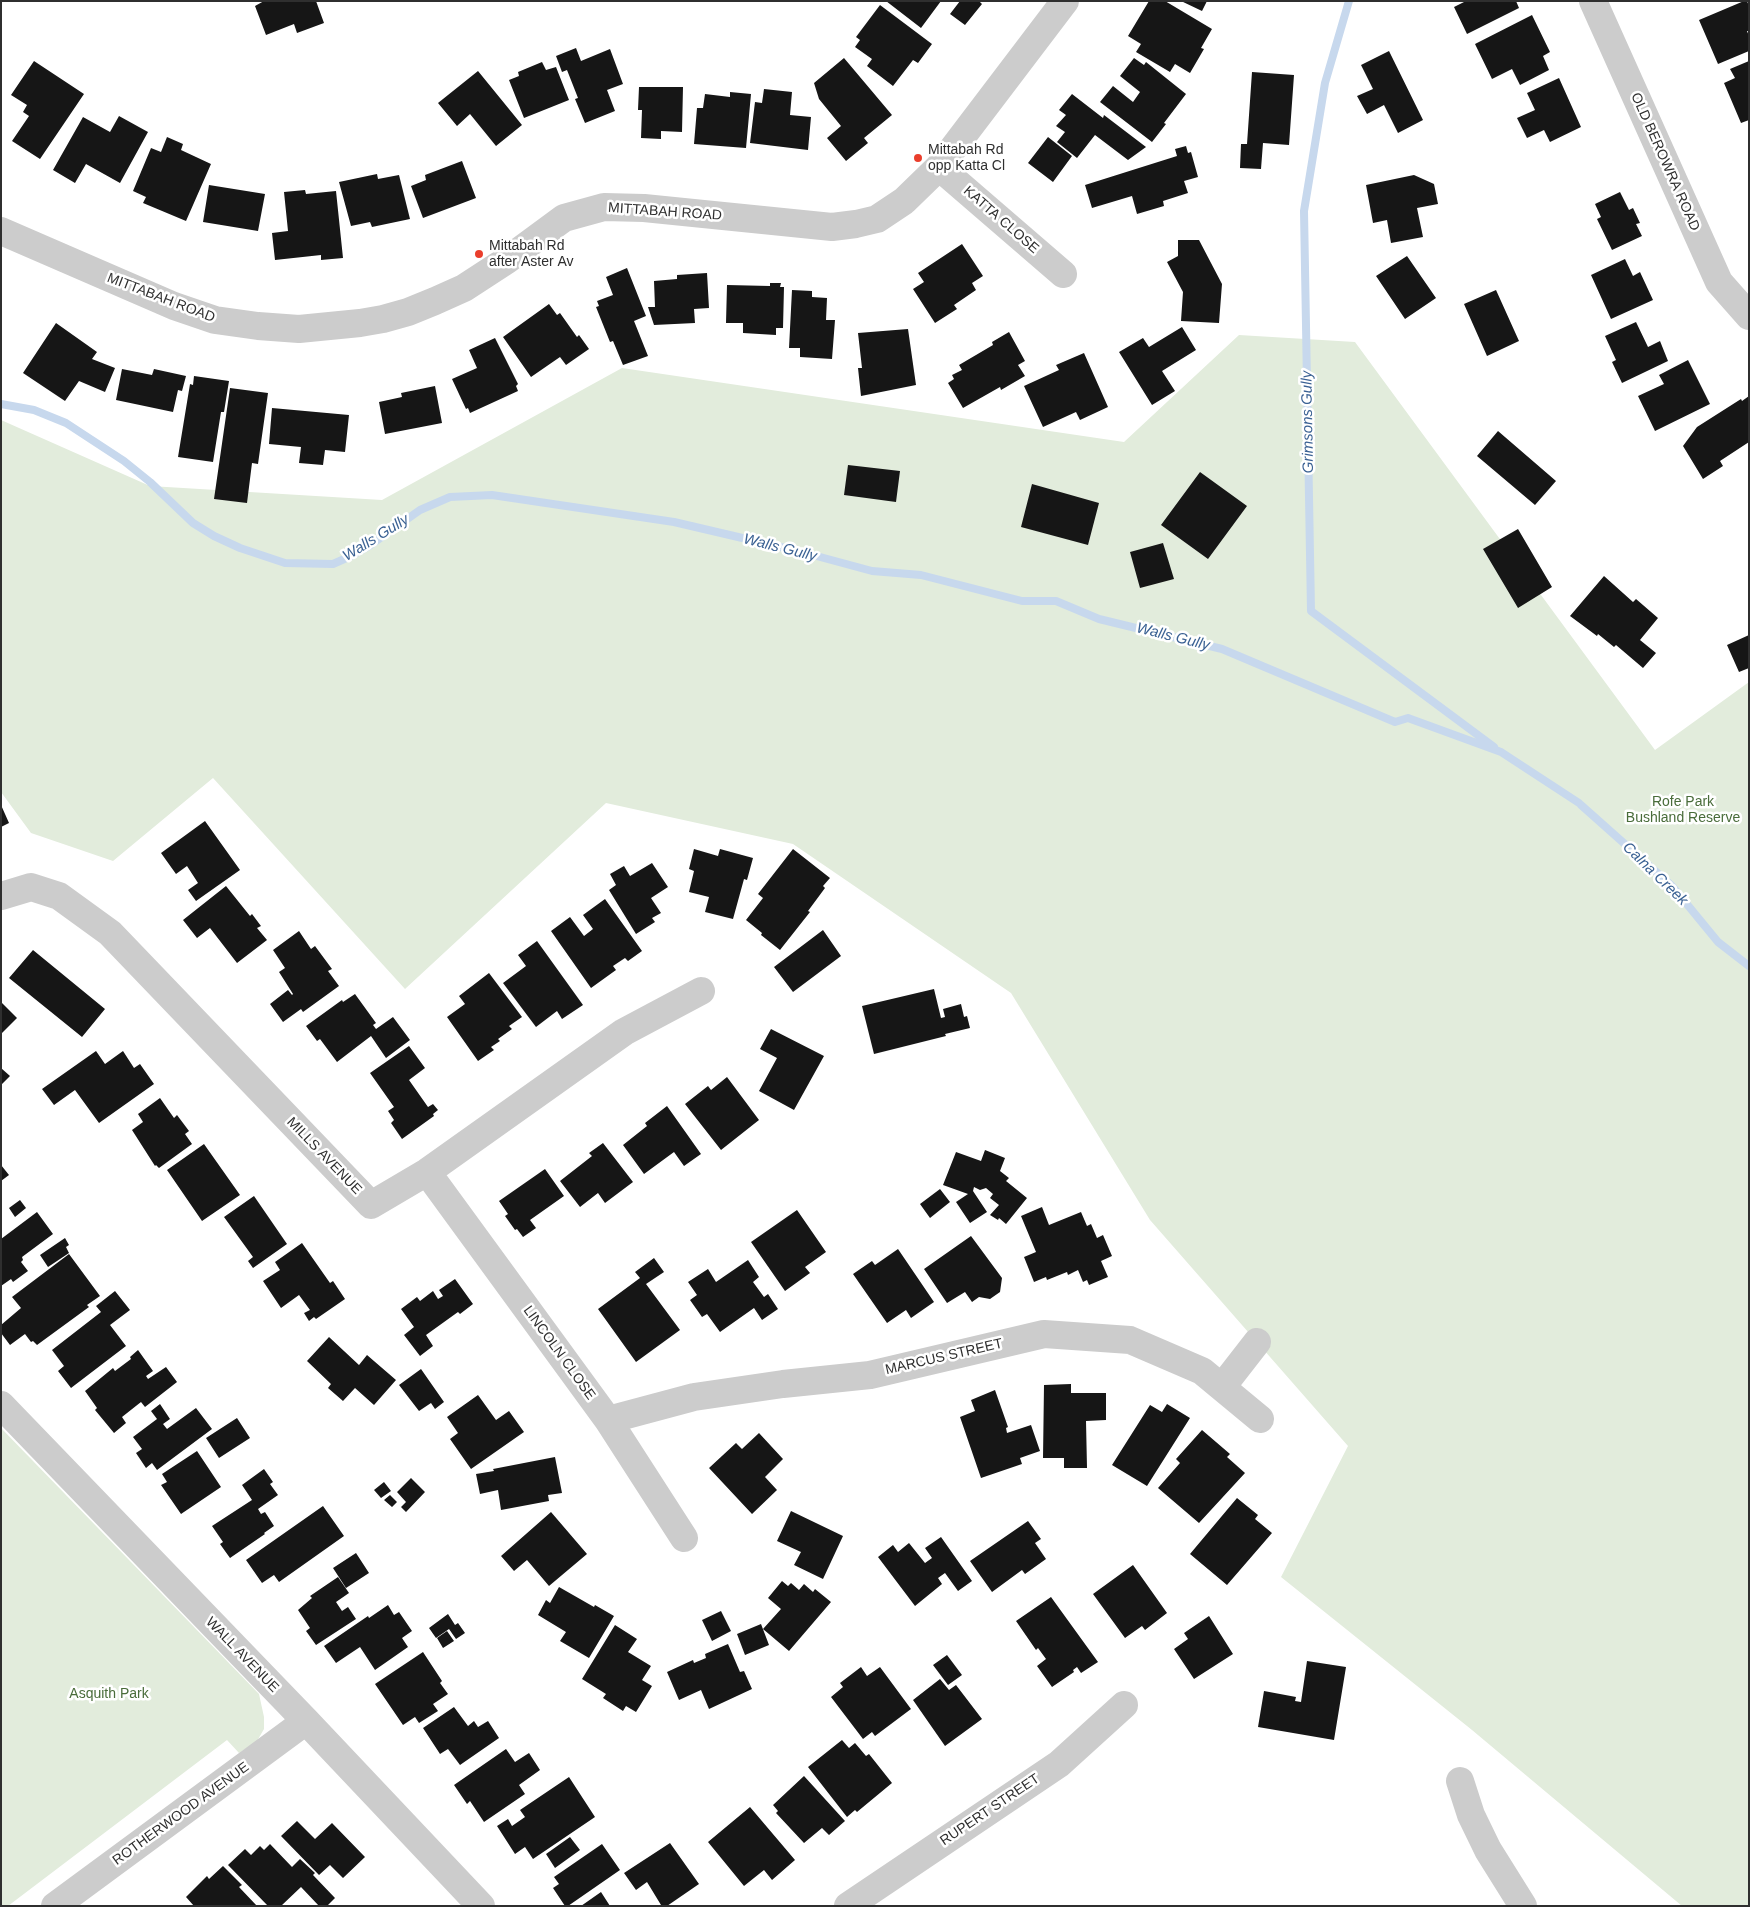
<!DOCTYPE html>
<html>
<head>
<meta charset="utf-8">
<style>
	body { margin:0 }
	#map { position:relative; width:1750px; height:1907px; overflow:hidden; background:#fff; font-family:Arial,sans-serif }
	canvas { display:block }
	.frame { position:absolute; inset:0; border:2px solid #2f2f2f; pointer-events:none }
</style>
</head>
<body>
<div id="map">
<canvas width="1750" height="1907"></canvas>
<div class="frame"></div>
</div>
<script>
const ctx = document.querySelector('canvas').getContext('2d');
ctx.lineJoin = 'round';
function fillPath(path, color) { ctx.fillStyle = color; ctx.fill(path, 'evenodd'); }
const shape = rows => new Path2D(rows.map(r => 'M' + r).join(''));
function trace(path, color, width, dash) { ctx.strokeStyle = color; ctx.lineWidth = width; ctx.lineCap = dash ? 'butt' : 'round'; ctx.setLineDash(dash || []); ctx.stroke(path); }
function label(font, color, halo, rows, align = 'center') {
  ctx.font = font + ' Arial,sans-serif'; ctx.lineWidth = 5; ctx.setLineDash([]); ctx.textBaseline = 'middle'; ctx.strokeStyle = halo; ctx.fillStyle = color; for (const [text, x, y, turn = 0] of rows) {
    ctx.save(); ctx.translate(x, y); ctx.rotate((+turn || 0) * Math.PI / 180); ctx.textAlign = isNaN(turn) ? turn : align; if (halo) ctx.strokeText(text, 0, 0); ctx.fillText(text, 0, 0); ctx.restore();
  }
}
const green = shape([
	[1239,335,1355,342,1655,750,1749,682,1749,1906,1682,1906,1472,1730,1281,1577,1348,1446,1150,1220,1011,993,793,844,606,803,405,989,213,778,113,861,31,833,1,792,1,420,150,486,382,500,622,368,1124,442],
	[1,1428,259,1694,264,1717,264,1729,257,1741,239,1753,227,1740,8,1906,1,1906]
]);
const stream = shape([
	[1349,1,1325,83,1304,211,1311,611,1494,747],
	[1,404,34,410,66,423,124,461,150,482,193,523,214,536,240,548,285,563,333,564,351,556,369,546,420,510,450,497,492,495,674,522,798,551,872,571,921,575,1022,601,1056,601,1099,619,1222,649,1395,722,1408,718,1501,752,1579,803],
	[1581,805,1672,886,1718,942,1749,966]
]);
const building = shape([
	[264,1,316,1,324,23,297,33,294,24,266,35,255,6],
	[886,1,941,1,921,28],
	[960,1,979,1,982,4,965,25,950,14],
	[1149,1,1165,1,1212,29,1201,48,1204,49,1190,73,1175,64,1170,72,1136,52,1141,44,1128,36],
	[1181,1,1207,1,1202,11],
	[1466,1,1516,1,1519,8,1467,34,1454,7],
	[1744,1,1747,1,1749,6,1749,31,1747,31,1749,36,1749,51,1718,64,1699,20],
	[880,5,932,44,918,63,913,60,893,86,867,66,872,59,855,47,860,40,856,37],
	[1532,15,1550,52,1543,56,1549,70,1520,85,1512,69,1492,79,1475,44],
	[576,48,581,61,610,49,623,84,607,90,615,111,585,123,575,99,578,98,567,70,562,72,556,56],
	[1389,51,1423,120,1398,133,1384,105,1367,114,1357,96,1373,89,1361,65],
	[844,58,892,115,864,138,868,143,846,161,827,138,841,126,819,99,814,83],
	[1134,58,1144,65,1146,62,1186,94,1164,123,1166,124,1152,142,1100,102,1113,86,1133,102,1140,92,1120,76],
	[34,61,84,94,40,159,12,141,29,116,23,112,27,105,11,95],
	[1749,61,1749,120,1741,123,1724,83,1735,78,1730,69],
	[542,62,546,70,556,67,569,100,524,118,509,80,519,76,518,72],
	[478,71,522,125,496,146,470,114,457,126,438,103],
	[1252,72,1294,75,1289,145,1263,143,1261,169,1240,168,1241,144,1247,144],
	[1559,78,1581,127,1550,142,1544,130,1527,138,1517,118,1535,110,1527,93],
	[639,87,683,87,682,132,661,131,661,139,641,138,642,110,638,110],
	[764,89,792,92,790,115,811,117,808,150,750,143,755,102,762,103],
	[730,92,751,94,746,148,694,144,697,108,703,108,705,94,730,97],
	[1072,94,1103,118,1104,115,1146,147,1128,160,1095,135,1077,158,1057,142,1065,132,1056,126,1066,115,1059,110],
	[119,116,148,132,120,183,86,164,75,183,53,170,83,117,110,132],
	[167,137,183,144,181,150,211,164,186,221,143,203,146,197,133,191,151,148,161,152],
	[1048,137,1072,156,1053,182,1028,163],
	[1186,146,1188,153,1191,152,1198,177,1184,181,1188,193,1163,201,1164,206,1137,214,1132,196,1092,208,1085,185,1177,156,1175,149],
	[462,161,476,198,423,218,411,186,426,180,425,175],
	[377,174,378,179,399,175,410,219,372,227,370,222,351,226,339,182],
	[1414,175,1434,184,1438,204,1417,208,1423,237,1391,243,1387,220,1373,223,1366,185],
	[209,185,265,194,258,231,203,222],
	[305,190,306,194,336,191,343,258,321,260,321,255,275,260,272,233,288,231,284,192],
	[1620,192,1629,210,1633,208,1640,223,1636,224,1642,236,1612,250,1597,219,1601,217,1595,204],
	[1178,240,1199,240,1222,284,1219,323,1181,321,1183,292,1167,262,1178,256],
	[962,244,983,276,972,283,976,290,954,305,957,309,935,323,913,289,924,282,918,273],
	[1407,256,1436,298,1405,319,1376,276],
	[1625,259,1633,276,1640,272,1653,300,1611,319,1591,275],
	[627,268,646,316,634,321,648,356,623,365,613,341,610,342,596,307,599,306,597,301,613,295,606,277],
	[707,273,709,308,694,309,695,323,654,325,648,307,655,307,654,281,677,279,677,275],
	[770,283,781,283,780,287,784,287,783,328,776,328,776,335,743,333,743,323,726,323,727,285,770,286],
	[792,290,812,291,812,297,827,298,826,320,835,320,832,359,800,357,800,348,789,348],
	[1496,290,1519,341,1487,356,1464,304],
	[549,304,557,315,560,313,577,337,579,335,589,349,566,365,560,357,531,377,503,337],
	[1636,322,1648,347,1660,341,1668,361,1622,383,1612,362,1616,360,1605,336],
	[56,323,97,352,92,359,115,368,105,392,79,381,65,401,23,373],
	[1182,327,1196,350,1162,371,1175,391,1152,405,1119,352,1143,338,1149,347],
	[908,329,916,385,861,396,858,368,862,368,858,333],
	[1009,332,1025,361,1018,365,1025,376,1001,390,1000,387,963,408,948,383,954,379,952,375,962,370,959,365,993,345,992,342],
	[495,338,518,384,516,386,518,391,470,413,468,408,466,409,452,379,477,368,469,350],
	[1084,353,1108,407,1080,420,1076,412,1043,427,1024,386,1059,370,1056,365],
	[1688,360,1710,404,1655,431,1638,396,1664,384,1659,375],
	[122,369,152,375,154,369,186,376,182,391,178,390,173,412,116,400],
	[194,376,229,381,224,412,221,412,213,462,178,457,190,384,193,385],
	[435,386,442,423,385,434,379,402,402,397,401,393],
	[230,388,268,393,258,464,252,463,247,503,214,499],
	[1749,396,1749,442,1720,461,1723,466,1703,479,1683,446,1697,427,1741,399,1742,401],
	[272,408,349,415,345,452,325,450,323,465,299,463,301,447,269,444],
	[1498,431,1556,481,1535,505,1477,456],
	[848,465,900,471,896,502,844,495],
	[1200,472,1247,506,1208,559,1161,525],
	[1032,484,1099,503,1088,545,1021,527],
	[1518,529,1552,587,1518,608,1483,549],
	[1163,543,1174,579,1140,588,1130,552],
	[1604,576,1633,602,1636,599,1658,618,1640,640,1656,653,1643,668,1616,645,1614,647,1598,634,1597,636,1570,616],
	[1749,635,1749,668,1739,672,1727,645],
	[1,805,9,823,1,827],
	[205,821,240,870,196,901,188,890,198,883,187,866,176,874,161,853],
	[694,849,718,856,720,849,753,858,747,880,744,879,733,919,705,912,709,897,689,892,694,871,689,869],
	[793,849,830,878,823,886,825,888,808,911,810,912,780,950,761,935,762,933,746,920,763,898,758,894],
	[652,863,668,887,651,898,661,913,652,918,655,922,636,934,609,890,616,885,610,874,624,866,630,876],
	[226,886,250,916,252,914,261,926,257,928,267,940,237,963,210,928,197,938,183,920],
	[605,899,642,951,628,961,625,958,613,966,616,970,591,988,551,931,570,917,584,936,593,929,583,915],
	[823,930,841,956,793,992,774,967],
	[299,931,311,949,315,946,332,969,328,971,339,986,303,1012,301,1009,283,1022,270,1004,288,990,292,995,293,994,279,972,285,968,273,950],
	[537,941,583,1005,562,1019,557,1011,536,1027,503,983,526,966,518,955],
	[33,950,105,1009,82,1037,9,978],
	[489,973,522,1017,509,1026,512,1029,498,1039,500,1041,491,1047,494,1050,478,1061,447,1017,465,1004,459,996],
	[934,989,941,1018,945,1017,943,1009,961,1004,964,1017,967,1016,970,1028,945,1034,946,1036,874,1054,862,1006],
	[355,994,376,1023,373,1025,376,1029,393,1017,410,1040,386,1058,371,1036,337,1062,320,1039,317,1041,306,1026,342,1000,343,1002],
	[1,1002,17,1018,1,1034],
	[771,1029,824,1056,794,1110,759,1091,777,1058,760,1049],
	[409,1046,425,1068,409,1080,428,1107,433,1104,438,1110,433,1114,434,1116,402,1139,391,1123,394,1120,388,1111,394,1107,370,1073],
	[96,1051,105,1064,123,1051,134,1068,140,1064,154,1084,99,1123,75,1090,54,1105,42,1089],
	[1,1068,10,1076,1,1085],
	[727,1077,759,1120,721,1150,685,1104,708,1086,711,1090],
	[160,1098,174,1118,177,1115,189,1131,185,1134,192,1144,159,1168,156,1165,155,1166,132,1130,143,1122,138,1114],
	[667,1106,701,1154,684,1166,674,1152,644,1174,623,1145,647,1126,645,1123],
	[603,1143,633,1182,605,1203,598,1193,580,1207,560,1181,592,1156,589,1153],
	[204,1144,240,1195,202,1221,167,1170],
	[985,1150,1005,1158,1000,1171,1009,1178,1006,1181,1027,1198,1006,1224,999,1218,998,1220,990,1215,999,1205,990,1198,993,1194,986,1188,980,1190,974,1187,973,1191,987,1212,970,1223,956,1202,968,1194,943,1185,956,1152,981,1161],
	[1,1165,9,1175,1,1181],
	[545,1169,564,1196,530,1220,536,1228,523,1237,517,1229,515,1230,505,1216,508,1214,499,1201],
	[940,1189,950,1202,930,1218,920,1204],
	[254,1196,287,1244,253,1268,248,1261,253,1257,224,1217],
	[20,1200,26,1208,15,1217,9,1208],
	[1042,1207,1049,1225,1081,1212,1087,1226,1091,1224,1097,1238,1103,1235,1112,1256,1101,1261,1108,1277,1089,1285,1087,1280,1083,1282,1078,1270,1068,1275,1067,1272,1047,1280,1046,1277,1034,1282,1024,1257,1036,1252,1021,1216],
	[797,1210,826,1252,805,1267,810,1273,785,1291,751,1242],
	[37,1212,53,1234,22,1257,23,1260,21,1262,28,1271,13,1282,11,1279,1,1286,1,1239],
	[971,1236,1002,1278,1000,1292,990,1299,979,1297,972,1302,965,1292,947,1303,924,1269],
	[65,1238,69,1245,66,1247,69,1253,48,1267,40,1255],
	[302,1243,330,1283,333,1281,345,1299,316,1319,314,1317,309,1321,304,1313,310,1310,299,1295,281,1308,263,1281,280,1270,275,1262],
	[898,1249,934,1302,911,1318,906,1310,887,1323,853,1274,872,1261,875,1265],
	[69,1254,100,1296,87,1305,89,1307,37,1345,33,1341,31,1342,25,1334,10,1345,1,1333,1,1325,21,1308,12,1297],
	[654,1258,664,1272,646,1284,680,1330,636,1362,598,1309,640,1278,635,1272],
	[748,1260,759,1277,753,1282,764,1297,768,1294,778,1309,762,1320,754,1308,720,1332,707,1314,702,1317,690,1300,697,1295,688,1282,708,1269,716,1282],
	[455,1279,473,1304,460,1314,458,1312,426,1335,433,1346,420,1356,404,1335,414,1327,401,1309,417,1297,420,1301,433,1291,438,1299,443,1296,439,1290],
	[115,1291,130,1310,110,1325,126,1346,71,1388,58,1371,64,1366,52,1350,101,1312,96,1306],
	[329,1337,359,1365,367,1355,396,1380,374,1405,355,1388,343,1401,328,1388,331,1384,307,1361],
	[138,1350,153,1371,146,1376,148,1379,166,1367,177,1382,145,1407,141,1402,122,1417,126,1423,114,1433,95,1410,97,1408,85,1391,113,1368,115,1371,131,1359,130,1357],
	[421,1369,444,1402,435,1409,431,1403,419,1411,399,1385],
	[1071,1384,1071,1393,1106,1393,1106,1420,1086,1421,1087,1468,1064,1468,1064,1458,1043,1458,1044,1385],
	[995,1390,1008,1427,1006,1428,1007,1433,1031,1425,1040,1451,1020,1458,1022,1464,981,1478,960,1417,975,1411,971,1400],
	[478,1395,496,1420,509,1411,524,1432,471,1469,450,1439,458,1433,447,1417],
	[160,1404,170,1419,163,1424,167,1429,196,1408,212,1429,157,1470,152,1463,146,1468,136,1453,142,1449,133,1437,157,1419,151,1411],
	[1167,1404,1190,1418,1147,1486,1112,1465,1150,1405,1162,1412],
	[237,1418,250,1438,219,1458,206,1438],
	[1202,1430,1230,1454,1227,1457,1245,1473,1199,1523,1158,1488,1180,1463,1176,1459],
	[759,1433,783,1459,765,1477,777,1490,752,1514,709,1468,736,1443,742,1449],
	[197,1451,221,1487,181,1514,161,1485,167,1482,162,1474],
	[555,1457,562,1493,548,1495,549,1501,501,1510,498,1490,480,1494,476,1474,494,1471,493,1469],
	[264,1469,273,1482,270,1484,278,1495,258,1509,261,1514,265,1512,274,1526,264,1533,265,1534,230,1558,220,1544,223,1542,212,1526,252,1500,242,1485],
	[411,1478,425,1492,406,1512,401,1507,406,1502,397,1492],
	[384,1482,391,1491,381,1498,374,1490],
	[390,1495,397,1502,392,1507,384,1500],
	[1237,1498,1258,1515,1255,1519,1272,1533,1227,1585,1190,1554],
	[323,1506,344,1536,279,1582,274,1575,262,1583,246,1560],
	[791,1511,843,1536,823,1579,794,1565,801,1552,777,1541],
	[551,1512,587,1554,549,1586,527,1560,514,1571,501,1556],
	[1028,1521,1041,1539,1035,1543,1046,1559,1025,1574,1022,1570,992,1592,970,1561],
	[941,1537,972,1581,958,1591,945,1573,938,1578,942,1584,915,1606,878,1557,893,1545,898,1552,909,1543,925,1563,932,1558,925,1548],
	[356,1553,369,1573,346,1588,333,1568],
	[1133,1565,1167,1613,1145,1630,1142,1626,1125,1638,1093,1594],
	[338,1577,349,1593,336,1602,342,1611,348,1607,356,1619,316,1645,306,1631,310,1628,298,1610,312,1598,310,1596],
	[782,1581,788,1586,791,1583,799,1590,804,1584,813,1592,815,1589,831,1602,789,1651,763,1629,781,1609,768,1598],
	[559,1587,594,1607,595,1605,614,1616,589,1658,560,1641,566,1632,538,1615,546,1600,550,1603],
	[1051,1597,1098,1662,1081,1673,1077,1667,1073,1670,1074,1672,1052,1687,1037,1666,1046,1659,1038,1648,1036,1650,1016,1621],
	[388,1605,394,1615,399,1612,412,1631,402,1638,408,1647,375,1670,360,1647,336,1663,324,1646,368,1616,369,1618],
	[721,1611,731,1631,712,1641,702,1620],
	[448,1614,455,1625,458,1623,465,1633,456,1639,449,1629,436,1638,429,1628],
	[1209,1616,1233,1654,1194,1679,1174,1649,1188,1639,1184,1633],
	[761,1624,769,1645,745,1655,737,1634],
	[615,1625,637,1639,628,1652,651,1666,642,1680,652,1686,636,1712,626,1706,623,1711,603,1698,606,1694,582,1679],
	[447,1631,454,1641,443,1648,437,1638],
	[728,1644,740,1672,744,1671,752,1689,709,1709,701,1690,679,1700,667,1672,693,1660,694,1663,706,1658,705,1654],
	[423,1652,442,1681,440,1683,448,1694,433,1704,438,1711,419,1723,415,1717,403,1725,375,1684],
	[947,1655,962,1675,948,1685,933,1665],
	[1307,1661,1346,1667,1334,1740,1258,1727,1264,1691,1296,1697,1295,1701,1301,1702],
	[861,1667,867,1676,880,1667,911,1709,875,1736,872,1732,863,1739,831,1697,843,1687,840,1683],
	[940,1679,949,1690,956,1685,982,1719,945,1746,913,1700],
	[454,1707,468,1726,474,1721,478,1727,488,1721,499,1738,460,1765,448,1749,440,1754,423,1728],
	[842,1740,849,1748,855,1743,866,1756,869,1754,892,1783,857,1812,855,1810,847,1817,808,1767],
	[506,1749,515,1762,529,1753,540,1770,519,1785,525,1794,484,1822,470,1801,467,1804,454,1785],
	[804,1776,845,1821,829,1835,822,1828,804,1843,776,1813,778,1811,773,1805],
	[569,1777,595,1817,533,1859,525,1847,515,1854,497,1826,508,1819,512,1826,525,1817,520,1810],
	[750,1807,795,1860,772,1880,764,1870,744,1886,708,1842],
	[297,1821,315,1839,332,1823,365,1857,343,1878,330,1865,319,1875,281,1836],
	[570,1837,580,1850,555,1868,546,1854],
	[670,1843,699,1884,667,1906,661,1905,647,1882,636,1890,624,1873],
	[270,1844,292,1867,300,1859,315,1873,313,1875,335,1898,327,1906,319,1906,301,1887,281,1906,268,1906,228,1865,245,1849,251,1855,260,1846,264,1850],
	[602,1844,620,1870,568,1906,565,1906,553,1888,559,1884,554,1877],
	[223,1866,242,1885,239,1887,257,1906,194,1906,186,1897,207,1876,209,1879],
	[601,1892,610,1906,581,1906]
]);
const minor = shape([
	[1593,1,1719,282,1749,316],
	[939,167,1063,274],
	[1,231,174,306,215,320,258,326,299,329,360,323,383,319,408,312,435,301,464,288,507,260,564,218,604,207,644,208,832,227,856,224,877,219,904,201,939,167,1065,1],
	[1,896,31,887,59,896,110,933,371,1205,427,1172,624,1032,701,991],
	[427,1172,608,1420,684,1538],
	[1222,1387,1257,1342],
	[1,1405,306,1721,481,1906],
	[608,1420,694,1397,783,1384,870,1375,1044,1334,1130,1340,1202,1371,1260,1419],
	[1460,1781,1471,1815,1488,1850,1523,1906],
	[55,1906,306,1721],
	[848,1906,1059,1764,1124,1705]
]);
const markers = [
	[918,158,5,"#ea3e2c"],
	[479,254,5,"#ea3e2c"]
];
const poiNames = [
	["Mittabah Rd",928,150],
	["opp Katta Cl",928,166],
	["Mittabah Rd",489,246],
	["after Aster Av",489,262]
];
const streetNames = [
	["OLD BEROWRA ROAD",1665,162,66],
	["MITTABAH ROAD",665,212,4],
	["KATTA CLOSE",1001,220,41],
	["MITTABAH ROAD",161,298,21],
	["MILLS AVENUE",324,1156,46],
	["LINCOLN CLOSE",559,1353,54],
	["MARCUS STREET",944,1357,-13],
	["WALL AVENUE",242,1655,46],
	["RUPERT STREET",990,1810,-34],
	["ROTHERWOOD AVENUE",181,1814,-36]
];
const parkNames = [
	["Rofe Park",1683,802],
	["Bushland Reserve",1683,818],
	["Asquith Park",109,1694]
];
const waterNames = [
	["Grimsons Gully",1308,422,-91],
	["Walls Gully",376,538,-32],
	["Walls Gully",780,548,14],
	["Walls Gully",1173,637,14],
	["Calna Creek",1655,874,44]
];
fillPath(green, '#e2ecdc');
trace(stream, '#c7d8ed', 8);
fillPath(building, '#161616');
trace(minor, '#ccc', 28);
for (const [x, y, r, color] of markers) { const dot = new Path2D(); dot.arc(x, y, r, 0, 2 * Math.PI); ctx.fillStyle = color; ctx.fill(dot); trace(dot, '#fff', 2); }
label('14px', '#2f2f2f', '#fff', poiNames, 'left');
label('14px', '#2f2f2f', '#fff', streetNames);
label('14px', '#496c3a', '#fff', parkNames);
label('italic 15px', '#3a6193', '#fff', waterNames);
</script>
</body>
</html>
